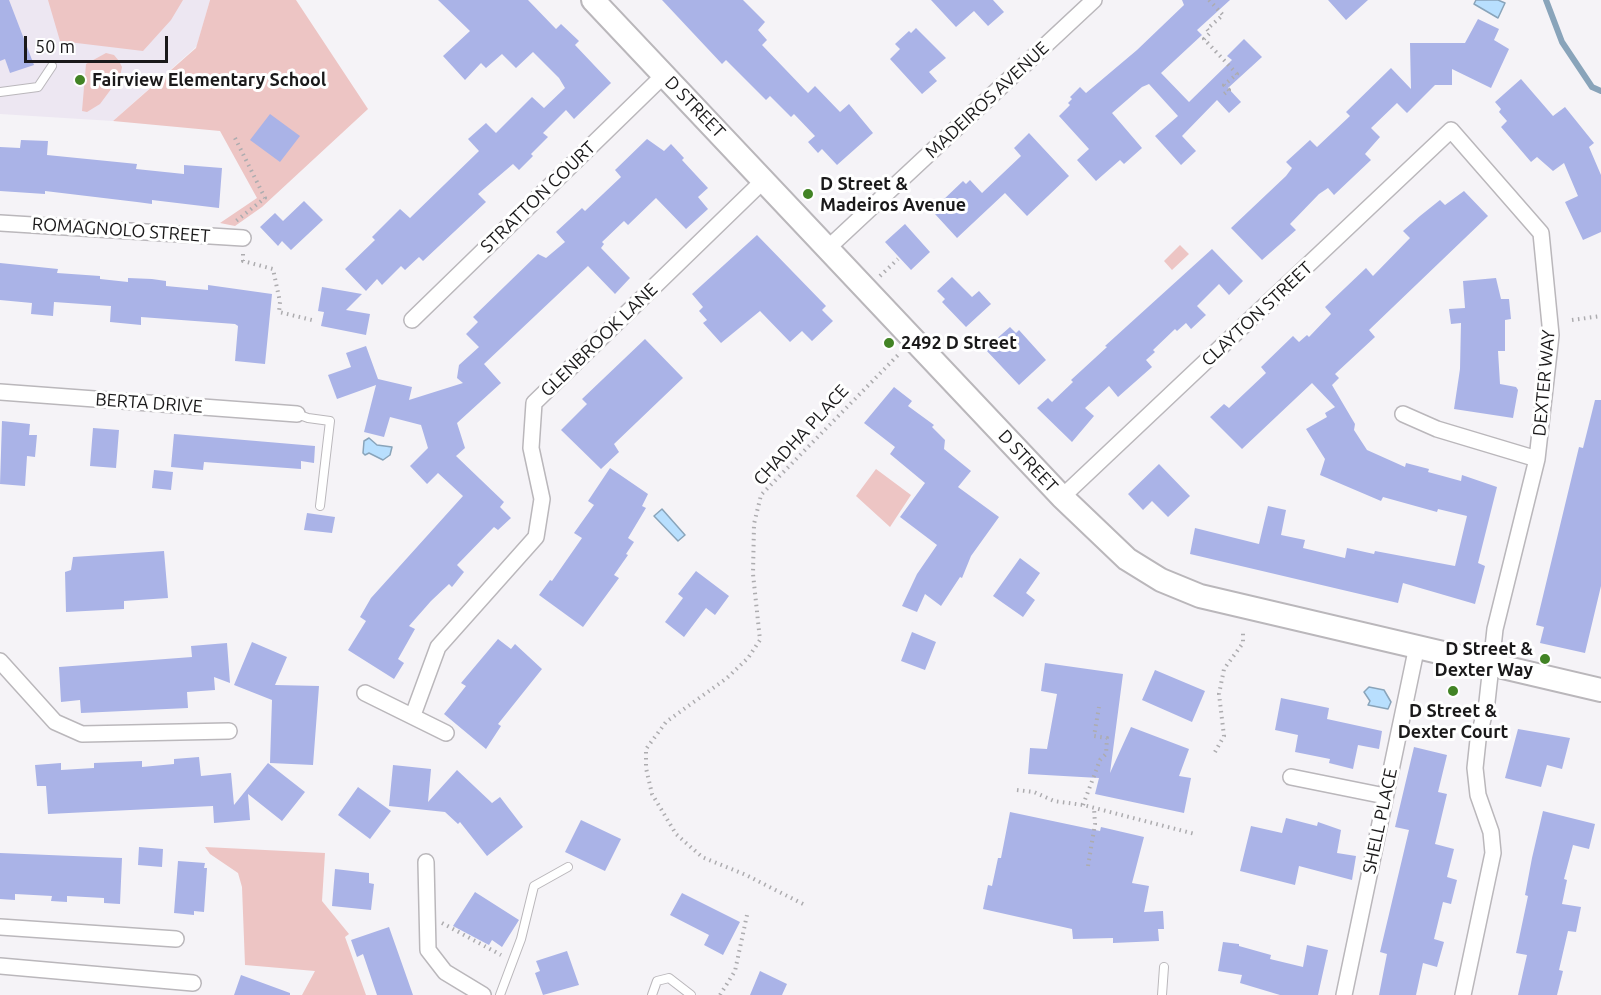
<!DOCTYPE html>
<html>
<head>
<meta charset="utf-8">
<style>
	body { margin:0 }
	#map { position:relative; width:1601px; height:995px; overflow:hidden; background:#f5f3f7; font-family:Ubuntu,sans-serif }
	canvas { display:block }
	.scale { position:absolute; left:24px; top:36px; width:144px; height:27px; box-sizing:border-box; border:3px solid #1a191a; border-top:0; padding-left:8px; font-size:18px; line-height:21px; white-space:nowrap; color:#1a191a; -webkit-text-stroke:4px #fff; paint-order:stroke }
</style>
</head>
<body>
<div id="map">
<canvas width="1601" height="995"></canvas>
<div class="scale">50 m</div>
</div>
<script>
const ctx = document.querySelector('canvas').getContext('2d');
ctx.lineJoin = 'round';
function fillPath(path, color) { ctx.fillStyle = color; ctx.fill(path, 'evenodd'); }
const shape = rows => new Path2D(rows.map(r => 'M' + r).join(''));
function trace(path, color, width, dash) { ctx.strokeStyle = color; ctx.lineWidth = width; ctx.lineCap = dash ? 'butt' : 'round'; ctx.setLineDash(dash || []); ctx.stroke(path); }
function label(font, color, halo, rows, align = 'center') {
  ctx.font = font + ' Ubuntu,sans-serif'; ctx.lineWidth = 6; ctx.setLineDash([]); ctx.textBaseline = 'middle'; ctx.strokeStyle = halo; ctx.fillStyle = color; for (const [text, x, y, turn = 0] of rows) {
    ctx.save(); ctx.translate(x, y); ctx.rotate((+turn || 0) * Math.PI / 180); ctx.textAlign = isNaN(turn) ? turn : align; if (halo) ctx.strokeText(text, 0, 0); ctx.fillText(text, 0, 0); ctx.restore();
  }
}
const built = shape([
	[0,0,210,0,197,46,113,121,0,114]
]);
const green = shape([
	[48,0,183,0,171,20,143,51,60,41],
	[210,0,296,0,368,109,262,207,235,226,220,223,257,198,220,131,113,121,196,48],
	[106,53,114,55,119,61,122,67,120,77,100,104,87,112,82,111,86,64],
	[1180,245,1189,254,1172,270,1164,261],
	[876,469,911,495,890,527,856,496],
	[205,847,325,853,322,901,349,934,345,937,366,995,302,995,315,971,245,965,242,887,238,873,210,854]
]);
const water = shape([
	[1476,0,1498,0,1505,3,1498,18,1474,4,1476,0],
	[369,438,377,445,392,447,390,455,383,460,369,453,365,455,363,453,364,441,369,438],
	[662,509,685,535,678,541,654,516,662,509],
	[1369,687,1384,690,1391,702,1388,709,1368,705,1370,701,1364,692,1369,687]
]);
const stream = shape([
	[1546,0,1562,42,1592,87,1601,91]
]);
const building = shape([
	[0,0,9,0,34,65,10,73,5,59,0,61],
	[438,0,528,0,556,29,561,24,579,41,575,45,611,83,574,119,566,110,543,133,548,137,531,154,533,156,519,170,513,164,478,194,486,202,423,261,419,257,405,270,401,266,382,285,377,279,366,291,345,269,375,240,372,237,400,209,410,218,479,151,468,139,486,123,496,133,532,97,544,108,565,88,559,78,533,52,516,68,502,54,486,68,481,63,465,80,443,56,470,31],
	[662,0,743,0,765,22,758,30,767,40,762,45,808,93,815,86,840,112,849,104,873,133,837,165,822,149,818,153,808,142,815,136,794,114,791,117,770,96,766,100,726,60,722,64],
	[931,0,993,0,1004,12,988,26,974,11,956,27],
	[1182,0,1230,0,1197,30,1202,35,1161,73,1189,102,1232,60,1227,56,1244,39,1262,57,1228,88,1241,102,1229,113,1217,100,1182,136,1196,151,1181,165,1155,136,1178,116,1149,84,1142,87,1112,113,1142,148,1124,164,1120,160,1096,181,1077,160,1089,149,1059,116,1070,105,1068,103,1072,99,1070,97,1080,87,1086,93,1137,50,1184,5],
	[1328,0,1368,0,1346,20],
	[1478,19,1499,29,1494,40,1509,49,1491,88,1452,69,1452,85,1435,85,1407,113,1397,103,1371,128,1380,137,1365,154,1371,160,1334,195,1328,188,1319,194,1290,224,1296,230,1262,260,1231,228,1286,176,1292,168,1286,162,1310,140,1317,147,1350,116,1346,112,1391,68,1411,89,1410,43,1465,43],
	[916,28,946,58,929,72,937,81,922,94,890,59,900,49,895,44,909,31,911,33],
	[1521,79,1553,116,1565,107,1594,143,1589,147,1601,175,1601,232,1583,240,1565,202,1578,196,1564,163,1553,171,1537,157,1531,162,1501,127,1507,121,1499,112,1501,109,1495,102],
	[270,114,300,136,280,162,250,140],
	[1029,133,1069,176,1027,216,1005,193,957,238,935,214,945,205,942,201,963,181,966,184,970,180,982,193,1021,156,1014,148],
	[647,139,664,151,671,144,684,158,682,160,708,188,698,197,708,209,686,229,656,198,628,225,624,221,602,242,604,244,601,248,630,278,615,294,588,266,484,364,501,383,457,423,465,448,456,456,504,502,500,507,511,518,498,530,494,527,457,565,464,572,452,587,449,584,431,601,409,626,415,629,398,659,404,663,394,679,348,650,366,621,360,617,371,598,463,496,438,473,427,484,410,466,428,448,421,425,390,417,384,437,364,432,376,385,337,399,328,375,351,367,346,353,366,346,378,379,412,387,409,400,463,383,457,378,459,365,479,347,466,334,478,322,473,317,538,254,546,258,565,242,556,232,582,208,585,211,621,177,615,170],
	[21,140,48,141,47,155,137,164,136,169,184,174,184,165,222,168,219,208,152,200,152,204,137,202,45,191,45,194,0,191,0,147,20,148],
	[1464,191,1488,216,1369,330,1375,337,1335,374,1339,378,1332,385,1355,424,1354,430,1367,450,1405,467,1406,463,1429,469,1428,472,1461,481,1462,475,1497,487,1478,563,1485,566,1475,604,1403,583,1398,603,1190,554,1195,528,1259,544,1268,506,1286,510,1281,535,1305,540,1303,548,1345,558,1347,548,1374,554,1375,551,1455,566,1467,516,1438,509,1437,512,1383,497,1381,501,1320,475,1325,459,1306,429,1327,417,1325,413,1335,407,1312,383,1242,449,1210,417,1224,404,1229,408,1266,373,1261,367,1293,336,1299,342,1307,335,1309,337,1331,314,1325,307,1366,268,1373,276,1410,238,1403,231,1420,216,1440,200,1445,205],
	[304,201,323,220,291,250,282,241,278,246,260,227,275,213,283,221],
	[905,224,930,252,911,270,885,242],
	[757,235,826,306,822,310,833,321,812,341,802,331,790,342,760,311,721,343,703,323,707,320,699,311,703,307,692,294],
	[1212,249,1243,281,1229,295,1219,284,1197,306,1206,315,1191,329,1186,323,1177,331,1175,329,1153,350,1155,352,1146,360,1152,367,1118,397,1109,386,1085,408,1094,416,1072,442,1037,408,1048,398,1052,402,1073,382,1071,380,1107,347,1105,346],
	[0,263,58,269,57,273,100,276,100,279,128,282,128,278,152,279,166,281,166,286,208,290,208,285,272,294,265,364,235,361,238,326,235,324,141,317,141,325,110,322,111,306,54,302,53,316,31,314,32,303,0,300],
	[952,277,972,297,979,291,991,304,966,327,942,302,945,299,937,291],
	[1496,278,1501,299,1509,299,1511,319,1505,320,1505,351,1498,351,1500,384,1516,387,1518,390,1513,418,1454,409,1460,369,1461,323,1451,324,1449,309,1465,308,1463,281],
	[322,287,362,294,346,310,370,314,366,335,321,326,324,312,318,311],
	[1010,327,1016,333,1019,330,1046,360,1019,385,985,349],
	[645,339,683,378,614,444,619,452,601,469,561,430,587,404,582,399],
	[894,387,912,401,908,406,934,425,932,427,945,440,944,449,971,471,958,487,999,517,971,556,962,578,960,577,941,606,925,594,917,612,902,606,917,574,937,545,900,517,925,483,890,454,895,447,864,423],
	[1595,400,1601,400,1601,586,1585,653,1540,643,1544,627,1536,625,1579,447,1583,448],
	[2,421,30,424,29,435,37,435,35,457,27,456,25,486,0,484],
	[93,428,119,430,116,468,90,466],
	[174,434,315,446,314,463,301,461,301,469,204,462,203,470,171,467],
	[1159,464,1190,496,1168,517,1152,501,1143,510,1128,494],
	[610,468,648,494,642,506,646,508,628,538,634,542,626,554,628,555,614,575,619,578,583,627,539,595,550,580,552,581,582,538,574,533,594,505,588,501],
	[154,470,173,472,171,490,152,488],
	[307,513,335,517,332,533,304,530],
	[164,551,168,598,124,601,124,609,66,612,65,572,71,570,73,557],
	[1020,558,1040,573,1026,593,1035,600,1023,617,993,596],
	[696,571,729,596,715,615,706,608,684,637,665,622,683,598,678,594],
	[912,632,936,642,925,670,901,661],
	[498,639,511,649,515,644,542,669,498,724,501,726,486,749,444,714,466,686,461,683],
	[252,642,287,657,275,685,319,686,313,765,270,763,272,700,234,685],
	[227,643,230,683,214,677,215,690,187,692,188,708,81,713,80,700,61,702,59,667,192,657,191,646],
	[1045,663,1123,674,1110,773,1131,727,1189,749,1179,776,1191,778,1184,813,1095,794,1099,778,1028,774,1030,748,1047,749,1057,694,1041,691],
	[1155,670,1205,691,1192,722,1142,700],
	[1281,698,1329,708,1327,719,1382,731,1379,749,1358,745,1353,769,1329,763,1330,759,1295,752,1298,735,1275,730],
	[1518,729,1570,738,1562,769,1547,765,1541,787,1505,778],
	[1414,747,1447,755,1438,792,1447,794,1435,844,1454,849,1447,877,1457,880,1451,904,1443,902,1434,939,1444,942,1437,967,1423,963,1416,995,1379,995,1387,954,1380,952,1409,830,1395,827],
	[199,757,201,776,231,773,234,805,268,763,305,792,282,821,248,794,250,820,214,823,213,806,48,814,46,786,37,786,35,765,61,763,61,770,94,768,94,763,142,761,142,767,174,764,174,759],
	[393,765,431,769,428,802,457,770,492,803,500,797,523,827,487,856,460,822,458,824,445,812,389,806],
	[358,787,391,811,370,839,338,815],
	[1543,811,1595,824,1589,849,1573,845,1564,879,1567,880,1562,904,1581,907,1576,932,1568,931,1559,970,1563,971,1557,995,1518,995,1527,955,1516,953,1528,896,1525,895,1532,858],
	[1010,812,1100,831,1101,827,1144,837,1132,883,1149,886,1144,912,1163,911,1164,929,1158,929,1159,941,1113,943,1113,938,1073,939,1072,929,983,909,988,885,992,886,998,858,1001,858],
	[1286,818,1317,826,1318,822,1341,830,1337,853,1356,856,1352,880,1299,866,1295,885,1240,871,1251,826,1282,833],
	[581,820,621,839,605,871,565,852],
	[139,847,163,849,162,867,138,865],
	[0,853,122,858,120,904,104,903,104,898,67,896,67,902,51,901,52,896,15,894,15,900,0,899],
	[178,861,205,863,204,868,207,868,204,912,194,911,194,915,174,913],
	[335,869,369,873,369,883,374,884,371,910,332,906],
	[475,892,519,920,502,947,492,940,489,945,453,926],
	[682,893,740,922,723,955,704,945,709,935,670,915],
	[389,927,413,995,377,995,363,954,357,957,351,940],
	[1223,942,1239,944,1239,946,1271,955,1270,959,1303,967,1307,945,1328,950,1318,995,1280,995,1240,983,1242,975,1218,971],
	[567,951,579,985,543,995,535,973,540,971,536,961],
	[760,971,787,984,782,995,750,995],
	[241,975,290,993,290,995,234,995]
]);
const path = shape([
	[1209,0,1223,15,1207,29,1210,33,1204,39,1237,74,1224,85,1229,90,1224,94],
	[235,138,265,198,236,221],
	[243,254,243,261,273,269,280,302,279,312,316,321],
	[880,276,898,259],
	[1572,320,1601,316],
	[1215,752,1224,736,1219,694,1224,669,1243,643,1243,631],
	[1017,790,1034,792,1054,801,1083,805,1195,834],
	[1083,805,1100,760,1106,754,1107,738,1094,736,1099,707],
	[1088,866,1095,824,1094,808],
	[803,904,746,875,702,857,676,834,652,794,646,768,646,749,666,722,727,678,748,658,760,640,753,574,754,524,761,495,900,353],
	[442,923,501,955],
	[720,995,735,971,747,915]
]);
const service = shape([
	[0,92,38,87,52,66],
	[297,414,308,418,330,421,320,506],
	[500,995,521,939,534,886,568,867],
	[652,995,657,981,669,978,691,995],
	[1162,995,1164,967]
]);
const minor = shape([
	[0,223,243,238],
	[828,248,1094,0],
	[412,320,664,75],
	[0,392,297,414],
	[1403,414,1437,429,1537,459],
	[1062,497,1451,130,1541,233,1551,335,1537,459,1495,629,1487,702,1478,740,1475,768,1478,795,1491,832,1493,853,1463,995],
	[0,661,55,722,82,734,229,731],
	[365,693,446,733],
	[413,715,438,647,536,537,542,499,531,448,534,403,764,180],
	[1291,777,1385,796],
	[426,862,428,950,445,972,483,995],
	[0,927,176,939],
	[0,966,193,983],
	[1344,995,1417,646]
]);
const secondary = shape([
	[593,0,1062,497,1127,559,1161,580,1200,596,1601,690]
]);
const markers = [
	[80,80,6,"#428325"],
	[808,194,6,"#428325"],
	[889,343,6,"#428325"],
	[1545,659,6,"#428325"],
	[1453,691,6,"#428325"]
];
const poiNames = [
	["Fairview Elementary School",92,80],
	["D Street &",820,184],
	["Madeiros Avenue",820,205],
	["2492 D Street",901,343],
	["D Street &",1533,649,"right"],
	["Dexter Way",1533,670,"right"],
	["D Street &",1453,711,"center"],
	["Dexter Court",1453,732,"center"]
];
const streetNames = [
	["MADEIROS AVENUE",987,100,-43],
	["D STREET",695,107,46],
	["STRATTON COURT",538,197,-44],
	["ROMAGNOLO STREET",121,230,4],
	["CLAYTON STREET",1257,314,-43],
	["GLENBROOK LANE",599,340,-44],
	["DEXTER WAY",1544,383,-85],
	["BERTA DRIVE",149,403,4],
	["CHADHA PLACE",801,435,-47],
	["D STREET",1028,461,47],
	["SHELL PLACE",1380,821,-78]
];
fillPath(built, '#ede7f2');
fillPath(green, '#edc5c4');
fillPath(water, '#b8dffe');
trace(water, '#89a4ba', 1.5);
trace(stream, '#89a4ba', 6);
fillPath(building, '#aab3e7');
trace(service, '#bab7bb', 10);
trace(minor, '#bab7bb', 18);
trace(secondary, '#bab7bb', 26);
trace(path, '#adacaf', 4, [1.5, 4.5]);
trace(service, '#fff', 8);
trace(minor, '#fff', 15);
trace(secondary, '#fff', 22);
for (const [x, y, r, color] of markers) { const dot = new Path2D(); dot.arc(x, y, r, 0, 2 * Math.PI); ctx.fillStyle = color; ctx.fill(dot); trace(dot, '#fff', 2); }
label('bold 18px', '#1a191a', '#fff', poiNames, 'left');
label('18px', '#1a191a', '#fff', streetNames);
</script>
</body>
</html>
